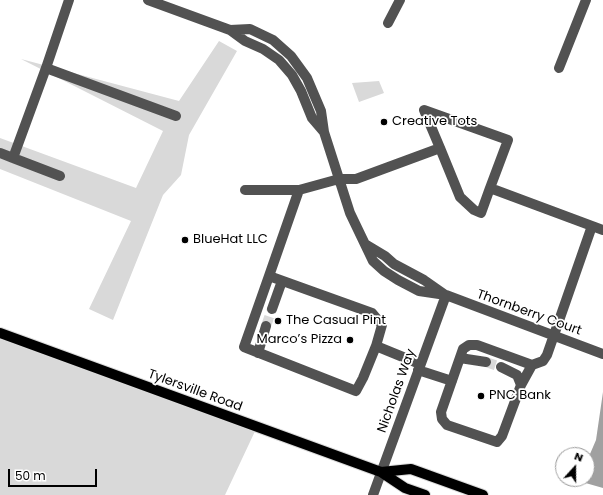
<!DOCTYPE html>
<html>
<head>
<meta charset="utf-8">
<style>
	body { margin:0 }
	#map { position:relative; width:603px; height:495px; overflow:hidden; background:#fff; font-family:Poppins,sans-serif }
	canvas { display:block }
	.north { position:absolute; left:555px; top:447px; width:40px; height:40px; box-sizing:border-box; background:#fff; border:1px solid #999; border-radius:50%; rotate:21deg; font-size:11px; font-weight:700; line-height:16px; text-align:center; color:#000 }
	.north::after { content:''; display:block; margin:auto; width:14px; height:18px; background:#000; clip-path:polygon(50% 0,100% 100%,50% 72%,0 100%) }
	.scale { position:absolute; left:8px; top:469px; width:89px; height:18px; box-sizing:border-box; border:2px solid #000; border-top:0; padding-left:5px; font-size:12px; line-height:14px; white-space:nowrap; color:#000; -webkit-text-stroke:3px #fff; paint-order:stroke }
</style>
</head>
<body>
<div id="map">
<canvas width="603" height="495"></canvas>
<div class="north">N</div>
<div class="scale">50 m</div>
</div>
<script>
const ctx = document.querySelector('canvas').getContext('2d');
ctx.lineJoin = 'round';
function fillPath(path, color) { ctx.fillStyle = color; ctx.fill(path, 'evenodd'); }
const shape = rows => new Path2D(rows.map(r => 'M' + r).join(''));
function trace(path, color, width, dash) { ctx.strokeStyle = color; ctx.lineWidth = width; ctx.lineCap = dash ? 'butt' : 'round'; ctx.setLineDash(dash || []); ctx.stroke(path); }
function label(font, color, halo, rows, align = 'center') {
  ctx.font = font + ' Poppins,sans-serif'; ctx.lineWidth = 3.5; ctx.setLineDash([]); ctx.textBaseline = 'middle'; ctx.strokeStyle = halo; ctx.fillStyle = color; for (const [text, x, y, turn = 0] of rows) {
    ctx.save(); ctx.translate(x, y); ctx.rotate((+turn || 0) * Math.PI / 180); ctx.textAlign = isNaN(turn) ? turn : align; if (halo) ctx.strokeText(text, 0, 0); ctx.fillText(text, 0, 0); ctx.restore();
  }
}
const green = shape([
	[219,41,237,51,189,135,181,175,163,195,113,320,89,309,131,221,0,169,0,138,136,188,163,131,21,59,179,101],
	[379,81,384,93,359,102,352,83],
	[0,333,257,427,225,495,0,495]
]);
const water = shape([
	[603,392,603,488,582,482,581,479,587,479,587,461,596,440]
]);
const minorTunnel = shape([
	[266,326,272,309],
	[486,362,501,367]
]);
const minor = shape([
	[148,0,230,30,245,41,263,49,279,60,292,75,301,91,312,118,324,132],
	[388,23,400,0],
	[230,30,250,29,273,40,291,56,307,78,321,111,324,132,350,213,373,261,384,271,398,280,419,291,446,295,603,354],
	[46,68,176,116],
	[559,68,586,0],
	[440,148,424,110,508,140,490,188],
	[0,153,13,158,46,68,69,0],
	[13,158,60,176],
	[245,190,299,190],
	[365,244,385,256,394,264,424,280,444,294],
	[269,276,244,347,356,391,363,378,376,346],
	[272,309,282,281],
	[258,353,266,326],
	[460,358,486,362],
	[420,364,376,346,382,325,372,313,269,276,299,190,339,179,356,179,440,148,460,197,474,210,481,213,490,188,603,230],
	[532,365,521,385,502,436,497,442,447,425,442,419,441,412,463,349,469,345,477,345,532,365,543,361,547,355,592,226],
	[501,367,517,375,521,385],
	[418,370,452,381],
	[373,495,446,295]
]);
const major = shape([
	[0,333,381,472,405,488,425,495],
	[381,472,411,469,483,495]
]);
const markers = [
	[384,122,4,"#000"],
	[185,240,4,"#000"],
	[278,321,4,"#000"],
	[350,340,4,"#000"],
	[481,396,4,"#000"]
];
const poiNames = [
	["Creative Tots",392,122],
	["BlueHat LLC",193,240],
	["The Casual Pint",286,321],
	["Marco’s Pizza",342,340,"right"],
	["PNC Bank",489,396]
];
const streetNames = [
	["Thornberry Court",529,313,20],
	["Tylersville Road",195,391,20],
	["Nicholas Way",397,391,-70]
];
fillPath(green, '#d9d9d9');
fillPath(water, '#a0a0a0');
trace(minorTunnel, '#d9d9d9', 10, [10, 5]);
trace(major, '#dbdbdb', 12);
trace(minor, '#525252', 10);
trace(major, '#000', 10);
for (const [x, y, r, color] of markers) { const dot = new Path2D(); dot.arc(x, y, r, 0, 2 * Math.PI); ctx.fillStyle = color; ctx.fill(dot); trace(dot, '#fff', 1.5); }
label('13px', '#000', '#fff', poiNames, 'left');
label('13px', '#000', '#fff', streetNames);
</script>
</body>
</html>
